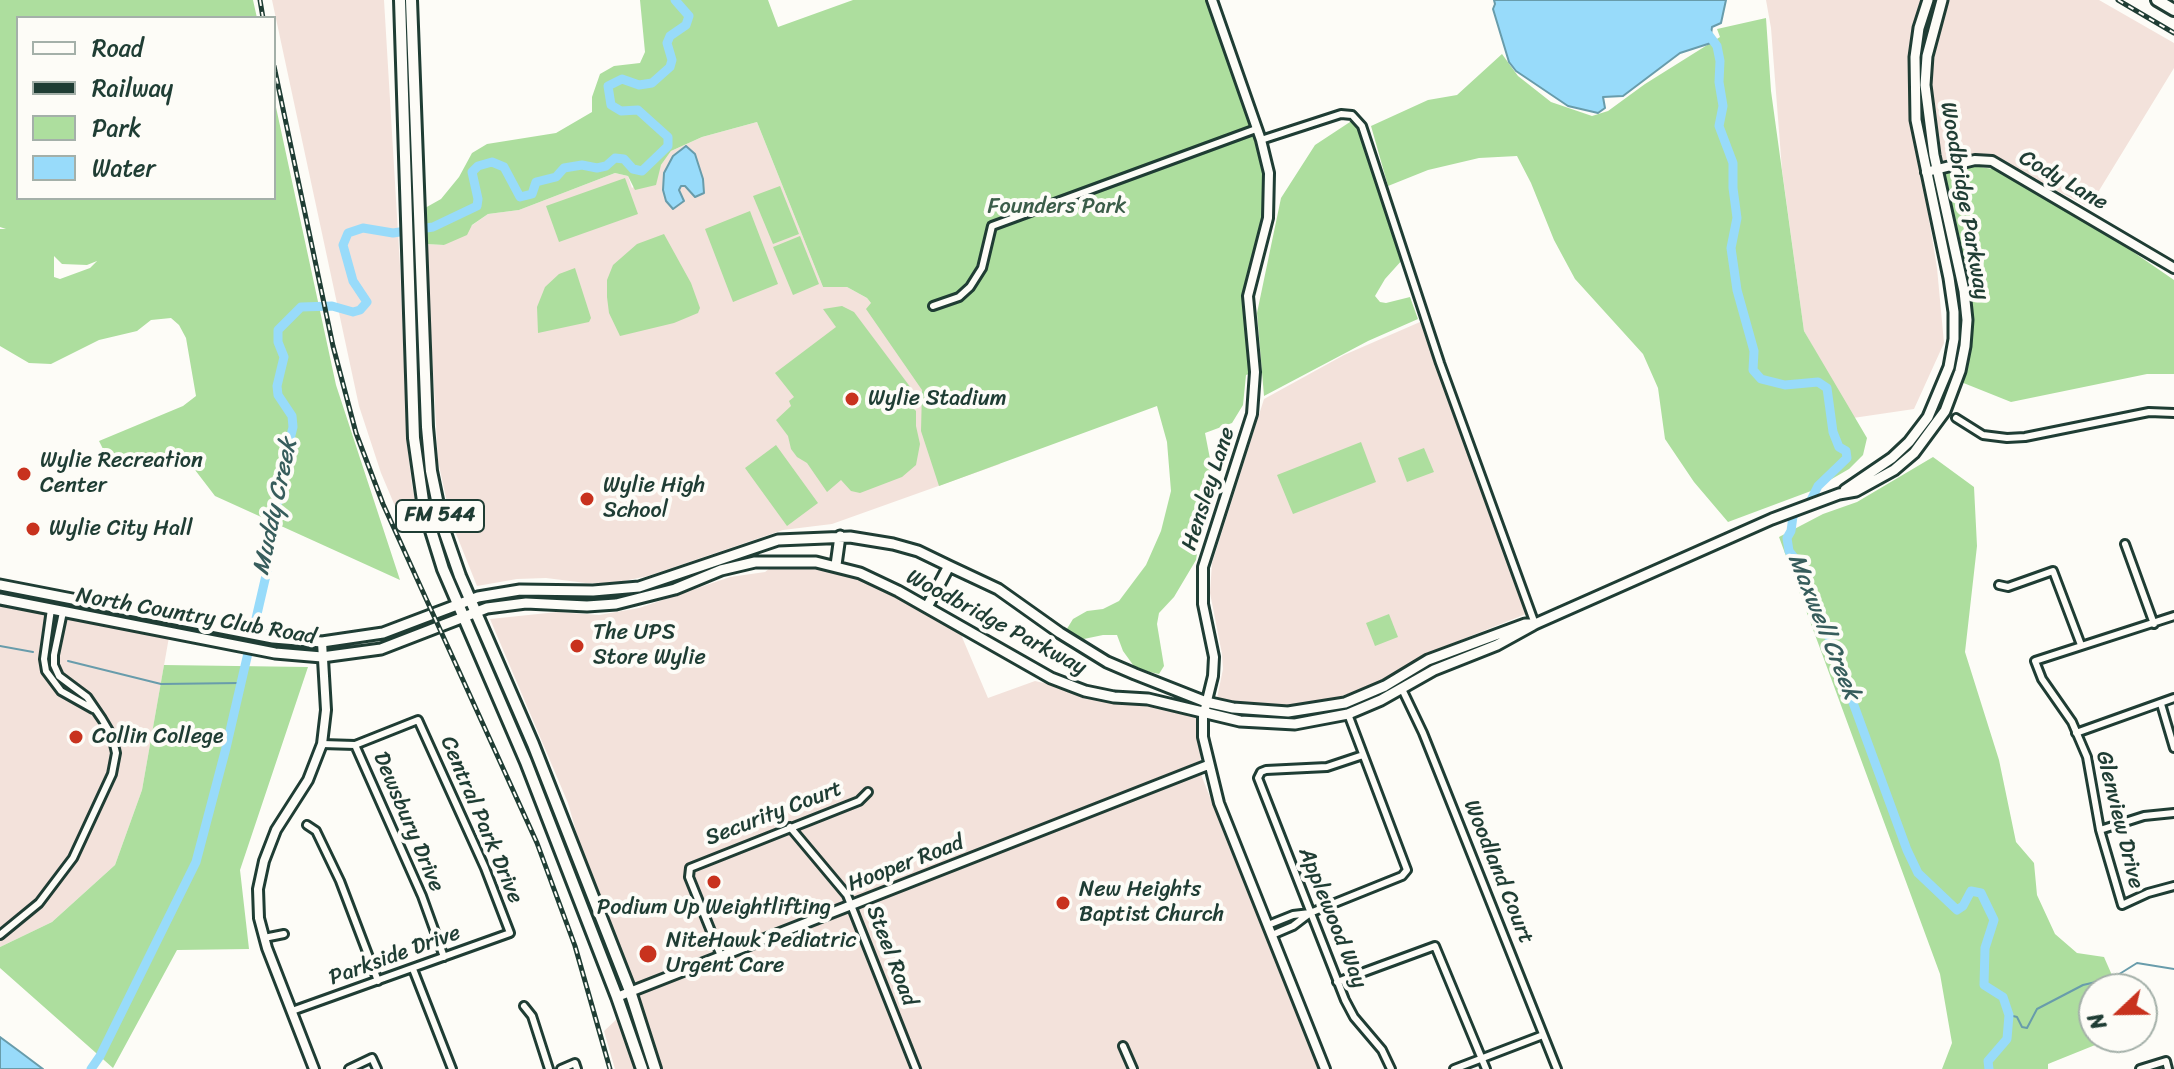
<!DOCTYPE html>
<html>
<head>
<meta charset="utf-8">
<style>
	body { margin:0 }
	#map { position:relative; width:2174px; height:1069px; overflow:hidden; background:#fdfcf7; font-family:Sriracha,sans-serif }
	canvas { display:block }
	.legend { position:absolute; left:16px; top:16px; width:260px; height:184px; box-sizing:border-box; background:#fdfcf7; border:2px solid #a4b0a9; margin:0; padding:10px 14px; list-style:none; font-size:24px; color:#1f3d34 }
	.legend li { display:flex; align-items:center; gap:16px; height:40px }
	.legend b { width:40px; border:2px solid #a4b0a9 }
	.north { position:absolute; left:2078px; top:973px; width:80px; height:80px; box-sizing:border-box; background:#fdfcf7; border:2px solid #a4b0a9; border-radius:50%; rotate:248deg; font-size:22px; font-weight:700; line-height:32px; text-align:center; color:#1f3d34 }
	.north::after { content:''; display:block; margin:auto; width:28px; height:36px; background:#c8321e; clip-path:polygon(50% 0,100% 100%,50% 72%,0 100%) }
</style>
</head>
<body>
<div id="map">
<canvas width="2174" height="1069"></canvas>
<ul class="legend">
<li><b style="height:10px;background:#fdfcf7"></b>Road</li>
<li><b style="height:10px;background:#1f3d34"></b>Railway</li>
<li><b style="height:22px;background:#adde9e"></b>Park</li>
<li><b style="height:22px;background:#98dbfa"></b>Water</li>
</ul>
<div class="north">N</div>
</div>
<script>
const ctx = document.querySelector('canvas').getContext('2d');
ctx.lineJoin = 'round';
function fillPath(path, color) { ctx.fillStyle = color; ctx.fill(path, 'evenodd'); }
const shape = rows => new Path2D(rows.map(r => 'M' + r).join(''));
function trace(path, color, width, dash) { ctx.strokeStyle = color; ctx.lineWidth = width; ctx.lineCap = dash ? 'butt' : 'round'; ctx.setLineDash(dash || []); ctx.stroke(path); }
function label(font, color, halo, rows, align = 'center') {
  ctx.font = font + ' Sriracha,sans-serif'; ctx.lineWidth = 8; ctx.setLineDash([]); ctx.textBaseline = 'middle'; ctx.strokeStyle = halo; ctx.fillStyle = color; for (const [text, x, y, turn = 0] of rows) {
    ctx.save(); ctx.translate(x, y); ctx.rotate((+turn || 0) * Math.PI / 180); ctx.textAlign = isNaN(turn) ? turn : align; if (halo) ctx.strokeText(text, 0, 0); ctx.fillText(text, 0, 0); ctx.restore();
  }
}
const built = shape([
	[272,0,384,0,400,266,407,442,412,486,420,519,403,525,381,473,359,406],
	[1766,0,2099,0,2174,43,2174,68,2089,207,1984,154,1920,164,1937,268,1944,343,1914,409,1853,418,1804,331,1782,170,1771,28],
	[757,122,823,287,847,287,867,298,1000,464,832,524,783,530,648,576,614,583,586,583,546,578,517,579,477,586,451,521,438,461,426,244,444,245,488,214,519,210,615,173,628,176,632,188,661,165,671,151,702,137],
	[1420,322,1526,614,1438,649,1370,686,1328,701,1281,706,1220,700,1217,698,1223,669,1222,654,1210,593,1212,563,1264,399,1344,355],
	[774,565,815,568,868,579,959,630,988,698,1035,681,1197,716,1202,777,1318,1069,663,1069,585,863,568,803,490,619,557,612,599,615,639,608,730,577,765,572],
	[0,606,169,637,142,790,115,865,52,922,0,947],
	[618,1018,636,1069,615,1069,604,1031]
]);
const green = shape([
	[0,0,253,0,257,18,18,18,18,198,274,198,274,98,336,385,400,580,215,496,182,453,110,463,99,441,183,406,196,396,186,338,179,325,171,318,151,320,137,331,99,340,51,364,29,363,0,346,0,229,6,229,0,227],
	[54,256,62,264,87,265,97,261,90,268,60,279,54,277],
	[640,0,768,0,778,27,853,0,1212,0,1269,173,1264,234,1250,290,1255,372,1246,375,1243,405,1232,423,1205,433,1211,464,1196,560,1174,597,1159,613,1157,624,1164,666,1159,674,1136,669,1123,651,1117,635,1103,635,1079,640,1065,632,1073,619,1087,611,1103,609,1119,601,1146,565,1161,531,1171,491,1167,442,1157,406,939,486,921,431,922,390,866,309,871,303,867,298,847,287,823,287,757,122,702,137,671,151,661,165,656,185,635,190,628,176,615,173,519,210,488,214,472,225,467,235,444,245,426,244,425,208,441,199,459,177,472,153,487,144,556,133,592,112,592,97,600,74,614,66,640,63,645,52],
	[1766,18,1771,91,1804,331,1867,438,1863,455,1849,469,1811,491,1728,522,1694,482,1665,439,1658,388,1643,354,1575,279,1554,240,1531,183,1517,156,1479,158,1428,170,1388,186,1371,126,1428,100,1457,95,1502,54,1518,76,1551,102,1592,116,1608,111,1645,84,1720,37,1717,29],
	[1353,120,1361,132,1403,259,1385,279,1375,296,1380,302,1386,303,1410,297,1418,319,1368,341,1264,396,1257,313,1281,198,1315,145],
	[1974,166,1999,170,2094,225,2174,280,2174,374,2147,374,2011,402,1961,382,1966,368,1970,312,1943,178,1946,172],
	[625,178,638,214,559,242,546,206],
	[780,186,799,234,773,244,753,196],
	[750,211,778,284,733,302,705,229],
	[664,234,691,283,700,308,698,313,674,323,620,336,609,313,607,297,607,280,613,265,637,244],
	[800,236,819,284,793,295,773,247],
	[575,268,591,318,589,322,538,333,537,307,545,287,559,274],
	[842,306,854,312,917,396,908,403,916,411,916,426,920,444,916,465,902,477,860,493,851,491,841,480,827,492,807,463,797,457,791,449,788,436,776,420,791,406,789,401,794,397,775,373,836,327,823,309],
	[1361,442,1376,482,1293,514,1277,475],
	[776,445,818,503,787,526,745,468],
	[1424,448,1434,472,1407,482,1398,458],
	[1933,457,1974,487,1977,546,1965,652,1999,760,2016,842,2034,863,2037,895,2055,934,2077,953,2104,957,2118,989,2094,989,2094,1037,2115,1037,2048,1064,2048,1069,1942,1069,1952,1043,1940,974,1779,537,1823,514,1857,502],
	[1389,614,1398,637,1375,646,1366,623],
	[164,665,308,667,240,870,249,949,177,950,113,1068,0,968,0,947,52,922,115,865,142,790]
]);
const water = shape([
	[1494,0,1726,0,1721,23,1712,27,1711,35,1714,42,1680,53,1623,96,1603,97,1605,108,1598,113,1568,106,1516,71,1509,62,1493,9,1495,4,1494,0],
	[686,146,695,154,703,179,704,193,695,197,685,186,681,186,679,190,684,201,673,209,666,201,663,190,664,173,673,156,686,146],
	[0,1037,19,1051,43,1069,0,1069,0,1037]
]);
const stream = shape([
	[0,646,33,652],
	[68,661,161,684,241,683],
	[2009,1015,2017,1017,2022,1027,2027,1028,2037,1009,2083,985,2113,978,2137,963,2174,969]
]);
const river = shape([
	[1708,34,1717,46,1720,61,1719,82,1723,106,1719,126,1733,163,1733,188,1737,218,1731,248,1737,290,1754,351,1753,370,1761,379,1785,385,1818,382,1827,388,1833,432,1839,447,1846,451,1847,458,1818,486,1811,500,1793,516,1791,531,1787,538,1789,551,1801,566,1822,618,1907,850,1918,873,1957,910,1963,906,1971,891,1981,893,1994,920,1985,948,1984,985,2003,997,2009,1015,2007,1039,1988,1061,1989,1069],
	[91,1069,100,1056,196,862,226,748,267,571,283,468,293,427,292,416,278,395,277,386,284,357,278,342,278,330,301,307,332,306,353,312,360,310,367,302,353,281,343,245,348,233,363,228,393,233,433,227,477,206,478,199,472,172,478,166,492,162,504,167,520,197,532,194,536,182,556,177,564,168,582,165,597,168,606,166,615,158,624,159,633,169,642,171,668,146,668,137,638,110,621,111,611,105,608,86,622,79,639,85,652,83,670,67,672,60,667,43,670,36,686,25,689,16,675,0]
]);
const minor = shape([
	[1261,140,1341,114,1352,115,1362,126,1440,363,1535,624],
	[933,306,959,297,970,287,982,268,992,226,1256,129],
	[1956,418,1983,435,2007,438,2025,437,2149,412,2174,413],
	[2125,544,2154,624],
	[1999,585,2008,587,2053,571,2081,645],
	[51,609,44,659,46,671,61,691,93,709],
	[2174,616,2035,661,2042,679,2072,722,2087,757,2100,830,2122,905,2148,893,2174,886],
	[1402,689,1423,733,1557,1069],
	[2161,704,2174,748],
	[2076,733,2174,698],
	[355,745,422,896,444,957],
	[1363,755,1327,767,1266,770,1261,772,1258,778,1345,1000,1354,1017,1382,1050,1391,1069],
	[307,825,316,831,340,881,378,981],
	[790,827,847,895,916,1069],
	[2100,830,2144,816,2174,813],
	[1310,913,1402,876,1407,870,1348,714],
	[1268,925,1293,915,1310,913,1293,926,1272,935],
	[0,935,39,903,73,858,112,774,116,753,112,736,102,719,87,697,59,676,54,665,54,655,63,612],
	[264,938,284,934],
	[721,956,689,877,690,868,859,801,868,792],
	[413,969,452,1069],
	[1337,982,1435,946,1486,1069],
	[524,1006,532,1016,549,1069],
	[292,1011,510,933,485,868,418,720,355,745,322,744],
	[1123,1046,1133,1069],
	[349,1069,372,1058,377,1069],
	[561,1069,575,1063,577,1069],
	[1454,1069,1543,1035],
	[2140,1069,2166,1061,2168,1069]
]);
const tertiary = shape([
	[1212,0,1261,140,1269,173,1268,218,1248,296,1255,372,1252,414,1203,567,1203,604,1214,657,1213,676,1203,717,1203,737,1219,803,1325,1069],
	[1926,172,1975,160,1992,161,2174,268],
	[617,997,1208,765],
	[314,1069,267,948,259,918,258,889,264,861,276,830,308,780,322,744,326,710,322,642]
]);
const secondary = shape([
	[1845,490,1892,458,1909,442,1928,417,1949,367,1954,339,1954,312,1949,278,1916,120,1915,57,1919,28,1928,0],
	[836,565,840,536],
	[0,585,273,638,322,642,383,633,478,597,520,590,593,591,639,587,778,540,850,537,893,544,918,551,949,566,998,589,1060,633,1107,662,1135,674,1206,702,1233,708,1288,712,1345,703,1385,686,1428,660,1525,624,1535,624],
	[0,599,275,653,322,657,381,649,487,608,526,603,587,606,616,604,675,589,721,570,755,562,816,562,860,573,898,591,1051,678,1085,691,1114,697,1148,699,1240,721,1295,724,1348,714,1381,700,1434,670,1497,645,1535,624,1772,519,1839,494,1856,491,1894,470,1914,453,1945,411,1960,371,1965,346,1967,320,1964,291,1934,155,1925,85,1927,56,1942,0],
	[927,607,949,566]
]);
const primary = shape([
	[400,0,414,438,424,508,443,569,526,762,617,997,642,1069],
	[411,0,427,427,431,471,442,524,460,576,533,744,630,991,655,1069],
	[2157,0,2174,10]
]);
const rail = shape([
	[260,0,263,18],
	[2118,0,2174,33],
	[274,66,333,346,356,433,383,504,537,843,575,946,610,1069]
]);
const markers = [
	[852,399,8,"#c8321e"],
	[24,474,8,"#c8321e"],
	[587,499,8,"#c8321e"],
	[33,529,8,"#c8321e"],
	[577,646,8,"#c8321e"],
	[76,737,8,"#c8321e"],
	[714,882,8,"#c8321e"],
	[1063,903,8,"#c8321e"],
	[648,954,10,"#c8321e"]
];
const shields = [
	[440,516,88]
];
const shieldNames = [
	["FM 544",440,516]
];
const streetNames = [
	["Cody Lane",2063,181,30],
	["Woodbridge Parkway",1964,201,80],
	["Hensley Lane",1209,489,-72],
	["North Country Club Road",196,617,10],
	["Woodbridge Parkway",996,623,28],
	["Security Court",774,814,-21],
	["Central Park Drive",481,820,67],
	["Glenview Drive",2119,820,76],
	["Dewsbury Drive",408,822,67],
	["Hooper Road",906,864,-21],
	["Woodland Court",1498,872,68],
	["Applewood Way",1332,918,68],
	["Parkside Drive",395,956,-20],
	["Steel Road",891,956,69]
];
const parkNames = [
	["Founders Park",1057,207]
];
const poiNames = [
	["Wylie Stadium",868,399],
	["Wylie Recreation",40,461],
	["Center",40,486],
	["Wylie High",603,486],
	["School",603,511],
	["Wylie City Hall",49,529],
	["The UPS",593,633],
	["Store Wylie",593,658],
	["Collin College",92,737],
	["New Heights",1079,890],
	["Baptist Church",1079,915],
	["Podium Up Weightlifting",714,908,"center"],
	["NiteHawk Pediatric",666,941],
	["Urgent Care",666,966]
];
const waterNames = [
	["Muddy Creek",276,507,-78],
	["Maxwell Creek",1823,627,68]
];
fillPath(built, '#f3e2db');
fillPath(green, '#adde9e');
fillPath(water, '#98dbfa');
trace(water, '#689cab', 2);
trace(stream, '#689cab', 2);
trace(river, '#98dbfa', 9);
trace(minor, '#1f3d34', 12);
trace(tertiary, '#1f3d34', 14);
trace(secondary, '#1f3d34', 15);
trace(primary, '#1f3d34', 16);
trace(minor, '#fdfcf7', 6);
trace(tertiary, '#fdfcf7', 8);
trace(secondary, '#fdfcf7', 9);
trace(primary, '#fdfcf7', 10);
trace(rail, '#1f3d34', 5);
trace(rail, '#fdfcf7', 2, [6]);
for (const [x, y, r, color] of markers) { const dot = new Path2D(); dot.arc(x, y, r, 0, 2 * Math.PI); ctx.fillStyle = color; ctx.fill(dot); trace(dot, '#fdfcf7', 3); }
for (const [x, y, w] of shields) { const box = new Path2D(); box.roundRect(x - w / 2, y - 16, w, 32, 6); ctx.fillStyle = '#fdfcf7'; ctx.fill(box); trace(box, '#1f3d34', 2); }
label('bold 20px', '#1f3d34', null, shieldNames);
label('22px', '#1f3d34', '#fdfcf7', streetNames);
label('22px', '#3b5d49', '#fdfcf7', parkNames);
label('22px', '#1f3d34', '#fdfcf7', poiNames, 'left');
label('italic 24px', '#375d5c', '#fdfcf7', waterNames);
</script>
</body>
</html>
